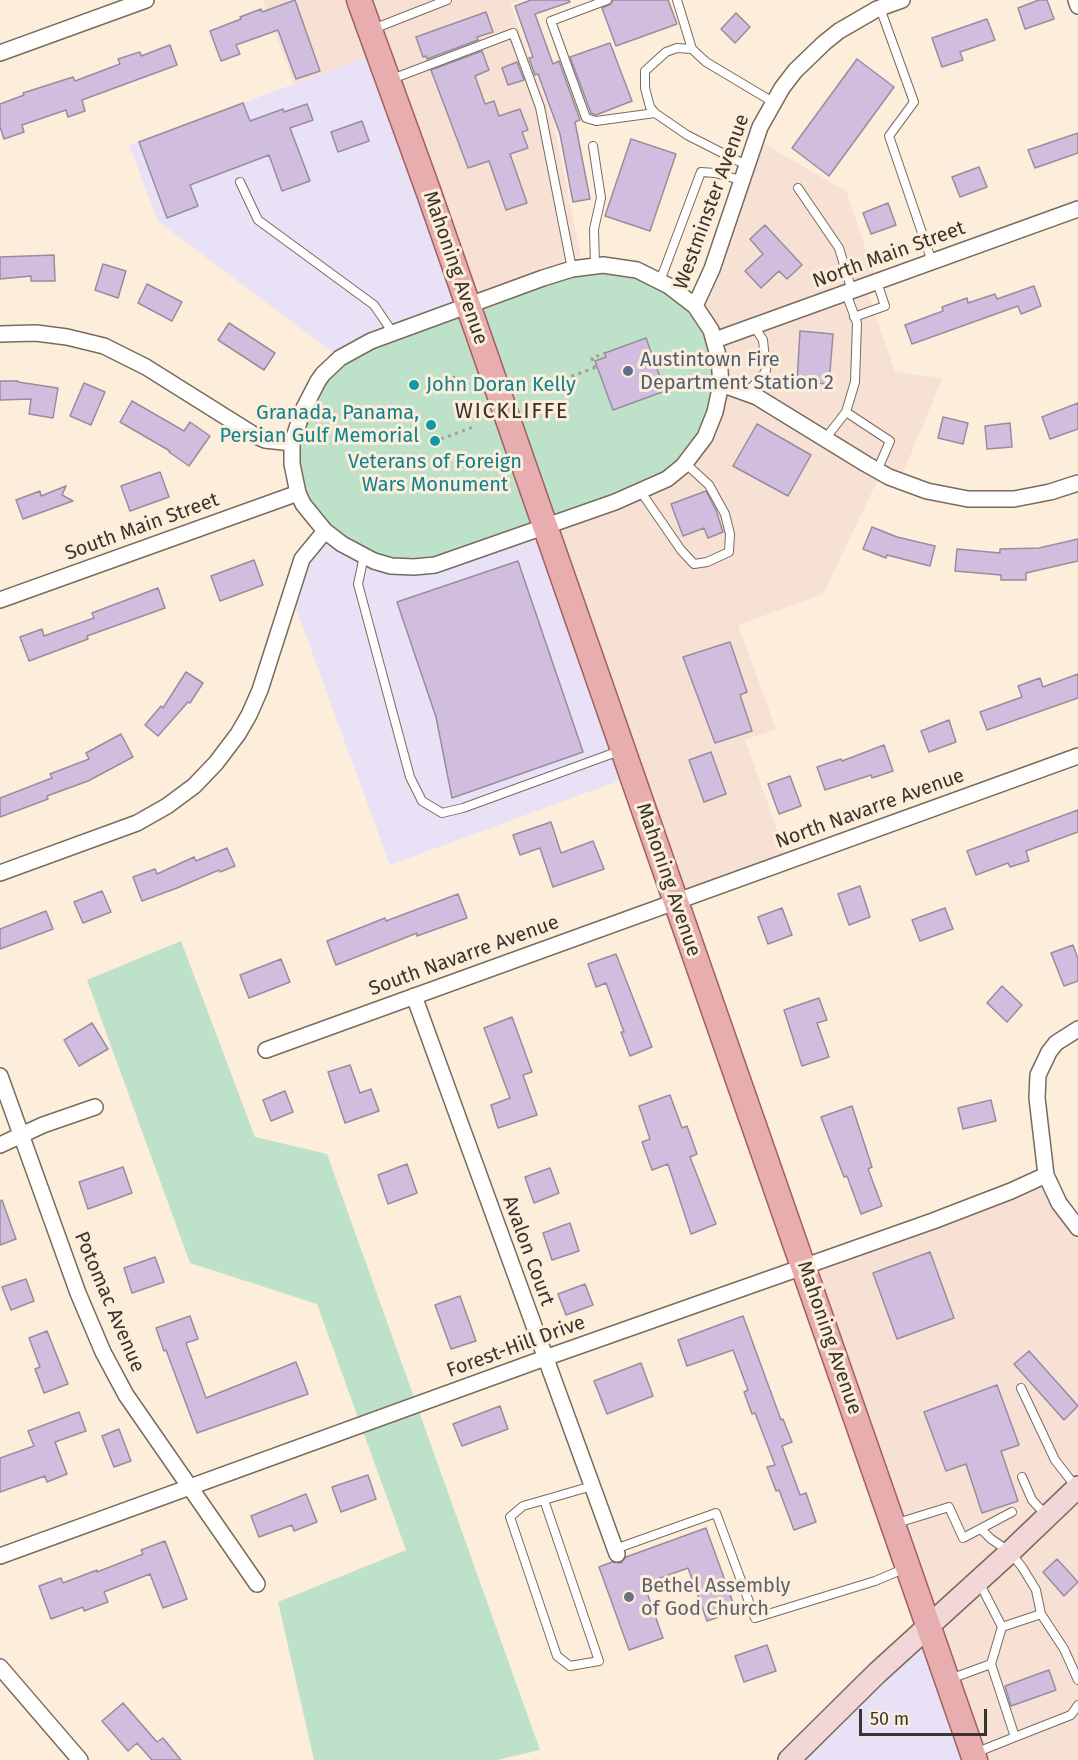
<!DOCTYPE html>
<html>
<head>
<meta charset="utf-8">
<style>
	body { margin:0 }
	#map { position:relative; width:1078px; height:1760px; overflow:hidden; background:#fdeddb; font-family:"Fira Sans",sans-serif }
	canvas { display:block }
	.scale { position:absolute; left:859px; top:1709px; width:128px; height:27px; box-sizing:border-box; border:3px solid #3a342e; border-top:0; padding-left:8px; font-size:18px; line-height:21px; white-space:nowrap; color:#3a342e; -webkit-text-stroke:4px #fdeddb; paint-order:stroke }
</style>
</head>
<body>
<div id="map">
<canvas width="1078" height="1760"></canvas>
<div class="scale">50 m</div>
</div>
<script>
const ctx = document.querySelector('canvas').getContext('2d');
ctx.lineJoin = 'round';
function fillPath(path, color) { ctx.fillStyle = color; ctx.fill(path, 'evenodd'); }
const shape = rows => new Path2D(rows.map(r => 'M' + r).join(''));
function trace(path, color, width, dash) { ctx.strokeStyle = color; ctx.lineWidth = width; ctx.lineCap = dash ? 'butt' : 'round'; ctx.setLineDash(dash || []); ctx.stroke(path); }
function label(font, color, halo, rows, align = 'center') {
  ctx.font = font + ' "Fira Sans",sans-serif'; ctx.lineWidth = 6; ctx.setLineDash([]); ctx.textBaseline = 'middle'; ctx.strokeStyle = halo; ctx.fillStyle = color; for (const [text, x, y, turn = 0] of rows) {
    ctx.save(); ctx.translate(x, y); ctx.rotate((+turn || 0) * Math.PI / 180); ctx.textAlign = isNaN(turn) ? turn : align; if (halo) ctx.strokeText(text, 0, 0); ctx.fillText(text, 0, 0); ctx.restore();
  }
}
const commercial = shape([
	[263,0,520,0,510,4,553,121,583,267,468,306,378,53,294,84],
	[755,139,846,191,877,282,866,287,895,372,942,378,900,481,881,473,823,594,738,625,776,729,745,740,788,861,676,901,546,527,695,306],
	[1046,1175,1078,1228,1078,1760,975,1760,803,1266]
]);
const industrial = shape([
	[378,53,468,306,340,358,158,221,129,145],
	[546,527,632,776,390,865,291,595,325,531],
	[928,1626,975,1760,789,1760]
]);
const green = shape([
	[572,269,647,274,711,330,715,412,683,466,455,559,374,561,303,504,293,476,303,410,340,358],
	[181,941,255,1137,327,1154,540,1750,497,1760,314,1760,278,1602,406,1550,317,1304,190,1263,87,980]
]);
const building = shape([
	[295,0,320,71,296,79,278,30,236,45,240,54,221,61,210,31,241,19,240,17,261,9,262,12,295,0],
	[531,0,569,0,570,2,535,14,553,64,559,61,580,120,575,122,590,199,573,202,560,134,538,74,535,75,529,58,533,57,515,6,531,0],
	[613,0,668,0,677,24,616,46,602,8,611,4,613,0],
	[1039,0,1047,0,1054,19,1025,29,1018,8,1039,0],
	[486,12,493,32,477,37,478,40,427,59,426,56,423,57,416,37,486,12],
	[736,13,750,27,735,43,721,29,736,13],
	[987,19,995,40,960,52,963,60,942,67,932,38,987,19],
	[610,43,632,101,596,115,591,113,570,57,610,43],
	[170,45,177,65,82,100,85,111,68,117,66,110,22,125,24,132,4,139,0,127,0,104,24,95,23,93,73,77,75,81,120,64,118,59,140,52,141,56,170,45],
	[482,51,489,70,475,76,485,104,494,101,499,116,520,109,528,130,522,132,528,148,510,154,527,203,506,210,489,161,468,168,431,70,482,51],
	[857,59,894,87,829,176,792,148,857,59],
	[517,62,524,80,508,85,502,68,517,62],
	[243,103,250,121,283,109,284,112,307,104,313,120,290,128,310,181,282,191,269,155,190,185,198,206,167,218,139,142,243,103],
	[362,121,369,141,338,152,331,132,362,121],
	[1078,133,1078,153,1035,168,1028,150,1078,133],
	[631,139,676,154,650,231,605,216,631,139],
	[979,167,987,187,960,197,952,177,979,167],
	[888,203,896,225,871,234,863,213,888,203],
	[765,225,802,265,787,279,779,271,761,288,745,271,763,254,750,239,765,225],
	[54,255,55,281,31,281,31,276,0,279,0,257,54,255],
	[103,264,126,271,118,298,95,290,103,264],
	[147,284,182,302,172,321,138,303,147,284],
	[1034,286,1041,306,1021,314,1018,306,912,344,905,325,943,311,942,307,967,298,968,303,995,294,997,299,1034,286],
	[229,323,275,353,264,370,218,340,229,323],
	[800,331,833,334,829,384,797,382,800,331],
	[646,338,665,391,613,410,595,361,606,357,605,353,646,338],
	[0,381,18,381,18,382,58,388,53,418,29,414,31,399,0,400,0,381],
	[84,383,105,392,91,425,70,416,84,383],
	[132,401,184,431,190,422,210,436,189,466,169,452,170,451,120,422,132,401],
	[1078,403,1078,429,1050,439,1042,417,1078,403],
	[943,417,968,423,963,444,938,438,943,417],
	[1010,423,1012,447,987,449,985,426,1010,423],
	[757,424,811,455,788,496,733,466,757,424],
	[160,472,169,497,130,511,121,486,160,472],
	[66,486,62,495,73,501,23,519,16,500,40,491,41,496,66,486],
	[706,491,716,510,723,532,708,538,704,528,683,536,671,504,706,491],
	[872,527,897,537,935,546,930,566,887,555,886,558,863,549,872,527],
	[1078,539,1078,561,1026,573,1026,580,1001,580,1001,575,955,571,957,549,1000,553,1000,549,1039,548,1078,539],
	[254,560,263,585,220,601,211,576,254,560],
	[518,561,583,752,452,798,436,717,397,602,518,561],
	[158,588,165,608,87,636,88,639,29,661,20,637,42,629,44,636,94,618,92,613,158,588],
	[730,642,747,692,740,695,752,731,715,743,683,657,730,642],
	[186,672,203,683,190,703,188,702,158,736,145,725,161,706,163,708,186,672],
	[1078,674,1078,698,987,730,980,712,1022,697,1018,686,1040,678,1043,687,1078,674],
	[949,720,956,742,929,752,921,731,949,720],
	[121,734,133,757,88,781,47,796,48,799,0,817,0,798,52,778,50,774,89,759,86,753,121,734],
	[884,745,893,771,872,778,871,775,825,790,817,767,841,759,842,761,884,745],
	[711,752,726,794,704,802,689,760,711,752],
	[790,776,801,806,779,814,768,784,790,776],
	[1078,810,1078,832,1026,851,1029,861,1010,867,1008,863,976,875,967,851,1078,810],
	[551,822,561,853,593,841,604,869,553,887,540,848,520,855,513,835,551,822],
	[227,848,235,866,220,872,219,870,177,888,142,901,133,877,155,869,157,874,194,857,196,861,227,848],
	[860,886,870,917,849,925,838,894,860,886],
	[102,891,111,912,83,923,74,902,102,891],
	[458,894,467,918,417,936,417,933,336,965,327,941,385,918,386,921,458,894],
	[782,908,792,935,768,944,758,917,782,908],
	[945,908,953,929,920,941,912,920,945,908],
	[46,911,53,929,0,949,0,929,46,911],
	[1073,945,1078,959,1078,981,1064,986,1051,953,1073,945],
	[616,954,652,1047,630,1056,621,1032,624,1032,606,983,596,987,588,964,616,954],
	[281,959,290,982,249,998,240,975,281,959],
	[1002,986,1022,1005,1007,1022,987,1003,1002,986],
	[819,998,827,1020,817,1023,829,1057,802,1066,784,1010,819,998],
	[512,1017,532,1072,523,1075,537,1115,498,1128,491,1105,510,1098,484,1028,512,1017],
	[92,1023,108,1049,79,1066,64,1040,92,1023],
	[350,1065,360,1093,371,1089,379,1111,345,1123,328,1072,350,1065],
	[285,1091,293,1112,271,1121,263,1100,285,1091],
	[670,1095,682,1128,687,1126,697,1154,690,1157,716,1224,691,1234,668,1164,652,1170,642,1142,650,1139,639,1106,670,1095],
	[991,1100,996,1121,963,1129,958,1108,991,1100],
	[852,1106,872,1167,868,1169,882,1206,861,1214,847,1176,844,1177,821,1117,852,1106],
	[407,1164,417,1193,388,1204,378,1175,407,1164],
	[123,1167,132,1193,88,1209,79,1182,123,1167],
	[550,1168,559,1193,534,1203,525,1177,550,1168],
	[2,1200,16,1239,0,1245,0,1201,2,1200],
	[570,1223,579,1251,552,1260,543,1233,570,1223],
	[930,1252,954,1318,897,1339,873,1273,930,1252],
	[155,1257,164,1282,132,1293,124,1268,155,1257],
	[26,1279,34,1301,11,1310,2,1287,26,1279],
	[585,1284,593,1305,566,1315,558,1294,585,1284],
	[460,1296,476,1341,451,1349,435,1305,460,1296],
	[190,1316,198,1339,186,1343,206,1398,296,1362,308,1394,197,1433,166,1350,164,1351,156,1328,190,1316],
	[743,1316,781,1420,783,1419,792,1442,782,1446,800,1495,806,1493,816,1522,794,1530,779,1490,776,1491,767,1467,775,1465,755,1413,752,1414,744,1392,748,1390,733,1350,687,1366,678,1340,743,1316],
	[47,1331,68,1384,44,1393,35,1369,40,1367,29,1338,47,1331],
	[1029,1351,1078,1406,1064,1420,1014,1364,1029,1351],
	[641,1363,653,1396,607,1414,594,1381,641,1363],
	[997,1385,1019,1445,1001,1451,1018,1501,982,1513,966,1464,946,1471,924,1412,997,1385],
	[500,1406,508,1429,462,1446,453,1424,500,1406],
	[79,1412,86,1431,55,1442,67,1474,47,1482,45,1476,0,1492,0,1458,34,1446,28,1431,79,1412],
	[119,1429,131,1461,114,1467,102,1436,119,1429],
	[368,1475,376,1499,341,1512,332,1487,368,1475],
	[306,1494,317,1522,294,1531,292,1525,259,1537,251,1516,306,1494],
	[706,1528,736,1611,707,1621,688,1568,644,1584,663,1638,629,1650,599,1567,612,1562,621,1563,626,1557,706,1528],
	[165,1541,187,1599,163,1608,150,1574,104,1592,108,1602,84,1611,83,1607,51,1619,39,1586,61,1578,63,1583,97,1570,97,1572,143,1554,141,1550,165,1541],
	[1057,1559,1078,1582,1064,1596,1043,1572,1057,1559],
	[767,1645,776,1671,744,1682,735,1656,767,1645],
	[1049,1670,1056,1690,1011,1706,1005,1686,1049,1670],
	[123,1703,157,1742,163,1738,181,1760,152,1760,137,1743,128,1751,102,1721,123,1703]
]);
const path = shape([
	[595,368,592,358,605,353],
	[425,388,455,377],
	[536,389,597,367],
	[441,439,473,427]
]);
const lane = shape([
	[607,0,551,21,586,118,596,121,655,113],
	[677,0,692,49],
	[880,8,914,102,889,136,932,262],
	[373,29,447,0],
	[392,79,513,33,540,107,572,269],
	[593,146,601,198,594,229,595,265],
	[746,165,687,135,655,113,650,107,645,88,645,71,666,52,677,48,692,49,706,62,773,102],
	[240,182,258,220,374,305,393,333],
	[798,188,839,248,852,291],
	[660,281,701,172,715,173,741,180],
	[854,317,885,306,877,282],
	[746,393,762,377,766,370,763,340,754,326],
	[846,412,855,382,857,323,846,293],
	[825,439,846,412,890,441,877,471],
	[641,492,681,550,694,564,707,562,729,552,730,534,725,514,709,485,685,463],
	[364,556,358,584,410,777,422,801,442,813,463,808,622,750],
	[1021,1388,1055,1460,1076,1487],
	[1022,1477,1032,1500,1047,1516],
	[544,1500,599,1661,570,1666,557,1656,510,1517,523,1506,544,1500,592,1486],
	[894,1524,949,1507,963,1538,1012,1512],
	[615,1549,716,1513,755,1618,875,1581,906,1568],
	[979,1582,1002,1627,1041,1614,1036,1590,1022,1567,1010,1552,991,1539,981,1529],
	[1041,1614,1064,1649,1078,1680],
	[950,1679,991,1664,1002,1627],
	[1015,1737,1071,1715,1078,1705],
	[975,1753,1015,1737,991,1664]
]);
const street = shape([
	[1076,0,1078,6],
	[0,53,146,0],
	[603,265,637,270,669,286,695,306,711,330,719,359,721,384,715,412,705,437,683,466,667,479,615,502,435,565,414,567,391,566,374,561,342,544,325,531,303,504,298,493,292,464,292,443,303,410,318,381,323,374,340,358,371,341,543,278,572,269,603,265],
	[695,306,712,269,760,127,782,88,795,71,824,43,839,31,877,9,902,0],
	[0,334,36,333,67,337,104,346,146,367,256,436,265,440,292,443],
	[715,340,1078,209],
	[721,384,757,397,866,464,889,477,927,491,968,499,1014,499,1050,492,1078,483],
	[0,600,298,493],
	[0,873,137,823,167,806,194,786,216,763,238,734,249,715,260,690,302,559,325,531],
	[414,996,617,1554],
	[1078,1029,1056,1043,1049,1052,1038,1075,1037,1098,1046,1175,1059,1203,1078,1228],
	[266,1050,1078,756],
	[0,1076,78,1293,103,1352,126,1395,257,1584],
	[0,1145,43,1125,95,1107],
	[0,1556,545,1358,933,1221,1011,1191,1046,1175],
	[0,1667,80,1760]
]);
const secondary = shape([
	[789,1760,877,1673,1010,1552,1078,1487]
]);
const primary = shape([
	[359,0,429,193,975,1760]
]);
const markers = [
	[628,371,6,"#5c6f8a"],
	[414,385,6,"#0f9aa8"],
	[431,425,6,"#0f9aa8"],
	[435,441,6,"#0f9aa8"],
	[629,1597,6,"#6b7280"]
];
const streetNames = [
	["Westminster Avenue",712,202,-70],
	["North Main Street",889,255,-20],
	["Mahoning Avenue",455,268,71],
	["South Main Street",142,527,-20],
	["North Navarre Avenue",870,809,-20],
	["Mahoning Avenue",668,880,71],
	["South Navarre Avenue",464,956,-20],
	["Avalon Court",528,1251,70],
	["Potomac Avenue",109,1302,67],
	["Mahoning Avenue",829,1338,71],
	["Forest-Hill Drive",516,1347,-20]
];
const serviceNames = [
	["Austintown Fire",640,360],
	["Department Station 2",640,383]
];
const cultureNames = [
	["John Doran Kelly",426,385],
	["Granada, Panama,",419,413,"right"],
	["Persian Gulf Memorial",419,436,"right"],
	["Veterans of Foreign",435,462,"center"],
	["Wars Monument",435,485,"center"]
];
const worshipNames = [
	["Bethel Assembly",641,1586],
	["of God Church",641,1609]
];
const quarterNames = [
	["WICKLIFFE",512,412]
];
fillPath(commercial, '#f7e0d4');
fillPath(industrial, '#e9e2f7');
fillPath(green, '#bee1c9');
fillPath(building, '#d1bedf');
trace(building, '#978d9f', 1.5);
trace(lane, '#796b5c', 10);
trace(street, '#796b5c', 18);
trace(secondary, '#796b5c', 24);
trace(primary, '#a0605f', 27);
trace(path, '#a99e91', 3, [3, 4.5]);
trace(lane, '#fff', 8);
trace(street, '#fff', 15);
trace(secondary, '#f3d6d7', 21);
trace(primary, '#e7adaf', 24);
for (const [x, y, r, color] of markers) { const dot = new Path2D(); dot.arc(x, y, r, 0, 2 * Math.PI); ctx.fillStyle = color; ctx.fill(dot); trace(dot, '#fdeddb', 2); }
label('20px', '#3a342e', '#fdeddb', streetNames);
label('20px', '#4e5e75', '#fdeddb', serviceNames, 'left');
label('20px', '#0d838f', '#fdeddb', cultureNames, 'left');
label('20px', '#5b616d', '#fdeddb', worshipNames, 'left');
ctx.letterSpacing = '1.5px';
label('22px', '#3a342e', '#fdeddb', quarterNames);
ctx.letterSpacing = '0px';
</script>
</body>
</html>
